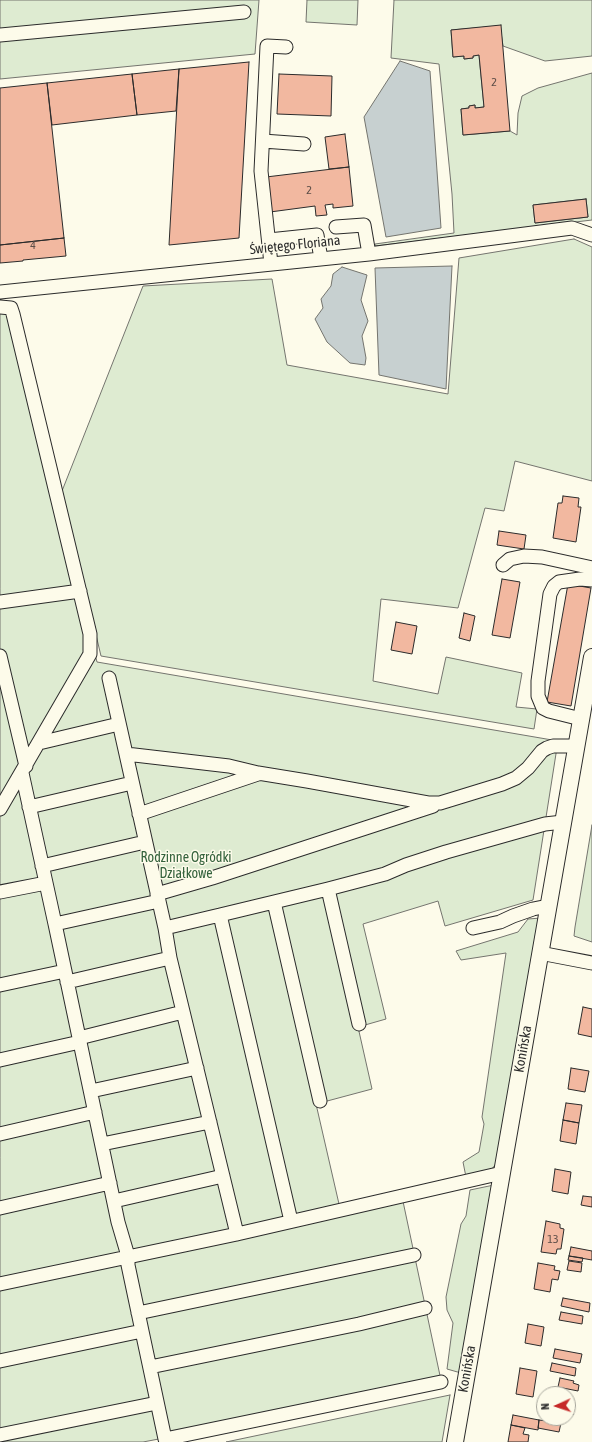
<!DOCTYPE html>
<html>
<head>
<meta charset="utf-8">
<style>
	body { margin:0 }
	#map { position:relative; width:592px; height:1442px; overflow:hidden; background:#fdfbea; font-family:"Asap Condensed",sans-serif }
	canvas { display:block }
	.north { position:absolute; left:536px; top:1386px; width:40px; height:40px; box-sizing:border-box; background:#fdfbea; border:1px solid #a9a89e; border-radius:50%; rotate:267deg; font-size:11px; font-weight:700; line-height:16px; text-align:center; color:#2b2b2b }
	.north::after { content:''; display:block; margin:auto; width:14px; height:18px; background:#c62828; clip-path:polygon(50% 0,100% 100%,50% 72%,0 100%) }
</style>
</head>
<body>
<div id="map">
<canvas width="592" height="1442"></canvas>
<div class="north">N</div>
</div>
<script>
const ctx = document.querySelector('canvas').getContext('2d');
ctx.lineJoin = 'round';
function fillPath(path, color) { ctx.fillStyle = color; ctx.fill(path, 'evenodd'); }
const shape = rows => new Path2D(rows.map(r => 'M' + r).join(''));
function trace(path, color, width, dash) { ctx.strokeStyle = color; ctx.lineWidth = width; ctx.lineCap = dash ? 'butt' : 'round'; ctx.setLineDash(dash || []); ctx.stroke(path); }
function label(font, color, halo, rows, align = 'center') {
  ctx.font = font + ' "Asap Condensed",sans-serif'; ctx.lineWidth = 3; ctx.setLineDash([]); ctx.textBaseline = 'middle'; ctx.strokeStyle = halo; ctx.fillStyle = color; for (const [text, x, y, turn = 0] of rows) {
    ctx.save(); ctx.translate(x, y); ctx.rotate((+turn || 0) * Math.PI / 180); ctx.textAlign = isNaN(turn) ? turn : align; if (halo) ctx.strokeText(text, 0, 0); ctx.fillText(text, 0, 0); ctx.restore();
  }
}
const green = shape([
	[0,0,259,0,255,54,0,79,0,0],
	[307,0,358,0,357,25,306,22,307,0],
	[394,0,592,0,592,56,545,61,503,46,500,26,451,30,453,57,464,56,464,59,473,58,473,56,479,55,484,107,475,108,475,105,469,106,469,108,461,109,463,135,510,131,517,135,518,113,522,96,538,88,592,73,592,220,375,246,375,244,454,233,452,194,439,64,391,58,394,0],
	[586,199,588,217,535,223,533,205,586,199],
	[574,239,592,247,592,481,515,461,504,511,485,508,458,608,381,599,373,681,438,694,446,657,522,673,516,707,537,709,534,729,101,656,62,491,143,286,272,279,287,365,448,394,459,258,574,239],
	[0,304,6,304,97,662,558,741,533,900,445,926,438,901,363,924,386,1019,358,1027,372,1089,316,1104,339,1204,401,1192,442,1385,143,1442,0,1442,0,304],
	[592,825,592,942,574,936,575,927,592,825],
	[541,918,499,1160,491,1170,466,1177,463,1162,479,1152,484,1124,482,1117,506,953,461,960,456,951,518,932,528,919,541,918],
	[494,1185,461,1373,447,1369,453,1323,447,1310,446,1297,461,1224,466,1216,470,1190,494,1185],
	[450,1395,442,1442,226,1442,450,1395]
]);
const water = shape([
	[400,61,430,71,441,228,386,237,364,117,400,61],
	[452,266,446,389,379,375,375,268,452,266],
	[342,267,367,275,361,300,368,321,362,336,366,358,365,365,350,363,327,342,315,319,323,308,321,299,331,286,333,274,342,267]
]);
const building = shape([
	[501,25,510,131,463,135,461,109,469,108,469,106,475,105,475,108,484,107,479,55,473,56,473,58,464,59,464,56,453,57,451,30,501,25],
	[249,62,239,238,169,245,179,69,249,62],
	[179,69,176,111,137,115,132,74,179,69],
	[132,74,137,115,52,125,47,83,132,74],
	[279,74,332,76,331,116,277,114,279,74],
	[47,83,64,238,0,245,0,88,47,83],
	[345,134,349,167,329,169,325,137,345,134],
	[349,167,353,206,333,208,333,204,325,205,327,215,316,216,315,206,270,212,266,177,349,167],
	[586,199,588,217,535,223,533,205,586,199],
	[64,238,66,256,23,260,23,261,0,263,0,245,64,238],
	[563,496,579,498,578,507,581,507,576,542,553,538,558,503,562,503,563,496],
	[499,531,526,535,524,549,497,545,499,531],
	[502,579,520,582,510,638,492,635,502,579],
	[568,584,591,588,571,706,547,702,568,584],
	[464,613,475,616,470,641,459,638,464,613],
	[396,622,417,626,412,654,391,650,396,622],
	[583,1007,592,1009,592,1037,578,1034,583,1007],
	[571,1068,589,1071,585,1092,568,1089,571,1068],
	[566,1103,582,1105,579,1123,563,1120,566,1103],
	[563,1120,579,1123,576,1144,560,1141,563,1120],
	[555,1169,571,1172,568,1194,552,1191,555,1169],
	[583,1196,592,1197,592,1207,581,1205,583,1196],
	[546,1221,560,1224,560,1228,564,1229,561,1249,557,1249,556,1254,541,1252,546,1221],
	[571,1247,592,1251,592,1260,569,1256,571,1247],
	[569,1256,583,1258,582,1262,568,1260,569,1256],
	[569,1261,582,1263,581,1272,567,1270,569,1261],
	[538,1263,555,1266,554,1270,560,1271,558,1280,552,1279,550,1292,534,1289,538,1263],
	[563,1298,590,1303,589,1312,561,1306,563,1298],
	[561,1312,583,1316,582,1324,559,1320,561,1312],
	[528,1324,544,1327,541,1346,525,1343,528,1324],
	[555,1349,582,1354,580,1363,553,1358,555,1349],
	[552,1363,576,1368,575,1376,550,1371,552,1363],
	[520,1368,537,1371,533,1397,516,1394,520,1368],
	[560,1378,574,1381,573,1383,579,1385,578,1391,558,1387,560,1378],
	[568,1403,575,1405,573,1415,568,1414,568,1403],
	[513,1415,539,1420,538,1430,511,1425,513,1415],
	[539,1420,561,1423,559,1432,538,1428,539,1420],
	[511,1425,525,1428,523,1434,529,1435,528,1442,508,1442,511,1425]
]);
const minor = shape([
	[0,35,244,12],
	[263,141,304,144],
	[336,227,364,225,369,254],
	[269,240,317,235,321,259],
	[271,264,261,171,267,46,286,47],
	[0,292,369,254,572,228,592,235],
	[0,307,11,308,13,314,90,634,90,654,0,809],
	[503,565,510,559,524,556,542,557,592,568],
	[0,602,80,591],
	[0,656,26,766],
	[109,678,126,754],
	[581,719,549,711,543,708,538,696,538,681,550,594,554,586,559,582,580,579,592,580],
	[39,743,119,724],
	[22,773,55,924],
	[29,807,132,783],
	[139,814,258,774],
	[42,866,145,842],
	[328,889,359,1024],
	[0,892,46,883],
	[157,894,212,878,433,806],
	[274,902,320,1101],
	[220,915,328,889,385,874,406,865,446,852,545,824,563,822],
	[165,928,220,915,291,1221],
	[473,928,500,922,513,916,533,909,548,906],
	[540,953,592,963],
	[67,982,170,958],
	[0,985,65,971],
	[79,1038,183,1012],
	[0,1060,80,1042],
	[91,1091,197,1068],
	[0,1134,95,1112],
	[102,1144,210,1122],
	[114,1201,223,1176],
	[0,1208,110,1183],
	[237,1234,170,958,165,928,126,754,229,766,258,773,307,781,428,803,440,803,502,784,516,778,528,768,542,751,547,748,553,746,576,746],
	[0,1284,237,1234,502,1173],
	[138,1313,414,1255],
	[142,1331,165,1439,441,1382],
	[0,1361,142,1331,128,1265,128,1256,118,1222,55,924,159,901],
	[150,1367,359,1324,425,1308],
	[0,1435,157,1403]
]);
const major = shape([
	[455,1442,592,657]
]);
const numberNames = [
	["2",494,82],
	["2",309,190],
	["4",33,245],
	["13",553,1239]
];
const streetNames = [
	["Świętego Floriana",295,245,-6],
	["Konińska",523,1049,-80],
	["Konińska",467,1369,-80]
];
const parkNames = [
	["Rodzinne Ogródki",186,858],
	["Działkowe",186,874]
];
fillPath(green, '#deebd1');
trace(green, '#74746e', 1);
fillPath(water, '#c7d0d0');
trace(water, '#74746e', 1);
fillPath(building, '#f2b8a0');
trace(building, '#2b2b2b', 1);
trace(minor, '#2b2b2b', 15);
trace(major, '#2b2b2b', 18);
trace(minor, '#fdfbea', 13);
trace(major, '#fdfbea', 16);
label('12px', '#5d4e48', null, numberNames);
label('14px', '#2b2b2b', '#fdfbea', streetNames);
label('14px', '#34623c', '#fdfbea', parkNames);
</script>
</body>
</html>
